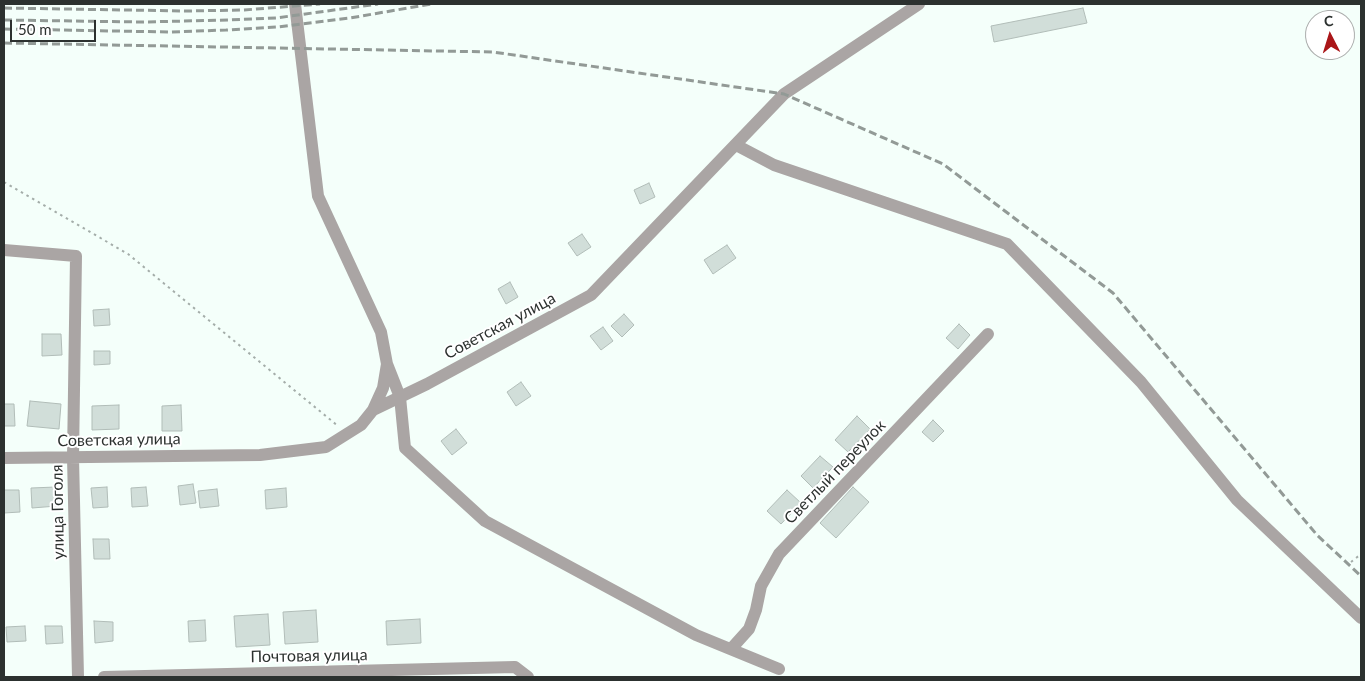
<!DOCTYPE html>
<html>
<head>
<meta charset="utf-8">
<style>
	body { margin:0 }
	#map { position:relative; width:1365px; height:681px; overflow:hidden; background:#f4fffa; font-family:Lato,sans-serif }
	canvas { display:block }
	.frame { position:absolute; inset:0; border:5px solid #2c312f; pointer-events:none }
	.north { position:absolute; left:1305px; top:10px; width:50px; height:50px; box-sizing:border-box; background:#fff; border:1px solid #abadac; border-radius:50%; rotate:355deg; font-size:14px; font-weight:700; line-height:20px; text-align:center; color:#2c312f }
	.north::after { content:''; display:block; margin:auto; width:18px; height:22px; background:#aa1619; clip-path:polygon(50% 0,100% 100%,50% 72%,0 100%) }
	.scale { position:absolute; left:10px; top:20px; width:86px; height:22px; box-sizing:border-box; border:2px solid #2c312f; border-top:0; padding-left:6px; font-size:15px; line-height:18px; white-space:nowrap; color:#2c312f; -webkit-text-stroke:4px #fff; paint-order:stroke }
</style>
</head>
<body>
<div id="map">
<canvas width="1365" height="681"></canvas>
<div class="frame"></div>
<div class="north">С</div>
<div class="scale">50 m</div>
</div>
<script>
const ctx = document.querySelector('canvas').getContext('2d');
ctx.lineJoin = 'round';
function fillPath(path, color) { ctx.fillStyle = color; ctx.fill(path, 'evenodd'); }
const shape = rows => new Path2D(rows.map(r => 'M' + r).join(''));
function trace(path, color, width, dash) { ctx.strokeStyle = color; ctx.lineWidth = width; ctx.lineCap = dash ? 'butt' : 'round'; ctx.setLineDash(dash || []); ctx.stroke(path); }
function label(font, color, halo, rows, align = 'center') {
  ctx.font = font + ' Lato,sans-serif'; ctx.lineWidth = 4; ctx.setLineDash([]); ctx.textBaseline = 'middle'; ctx.strokeStyle = halo; ctx.fillStyle = color; for (const [text, x, y, turn = 0] of rows) {
    ctx.save(); ctx.translate(x, y); ctx.rotate((+turn || 0) * Math.PI / 180); ctx.textAlign = isNaN(turn) ? turn : align; if (halo) ctx.strokeText(text, 0, 0); ctx.fillText(text, 0, 0); ctx.restore();
  }
}
const building = shape([
	[1083,8,1087,23,994,42,991,26,1083,8],
	[649,183,655,197,640,204,634,190,649,183],
	[582,234,591,247,577,256,568,243,582,234],
	[727,245,736,258,713,274,704,260,727,245],
	[510,282,518,297,506,304,498,289,510,282],
	[109,309,110,325,94,326,93,310,109,309],
	[624,314,634,325,622,337,611,326,624,314],
	[959,324,970,335,958,349,946,338,959,324],
	[603,327,613,341,601,350,590,336,603,327],
	[42,334,61,334,62,355,42,356,42,334],
	[94,351,110,351,110,364,94,365,94,351],
	[521,382,531,396,516,406,507,392,521,382],
	[30,401,61,404,59,429,27,426,30,401],
	[4,404,14,404,15,426,4,426,4,404],
	[119,405,119,429,92,430,92,406,119,405],
	[181,405,182,431,162,431,162,406,181,405],
	[857,416,870,429,848,452,835,440,857,416],
	[933,420,944,431,933,442,922,432,933,420],
	[456,429,467,443,452,455,441,441,456,429],
	[820,456,833,467,813,488,801,476,820,456],
	[193,484,196,503,180,505,178,486,193,484],
	[56,487,57,506,32,508,31,488,56,487],
	[107,487,108,507,93,508,91,488,107,487],
	[146,487,148,506,132,507,131,488,146,487],
	[853,487,869,502,836,538,820,523,853,487],
	[286,488,287,507,266,509,265,490,286,488],
	[217,489,219,506,200,508,198,491,217,489],
	[4,490,19,490,20,512,4,513,4,490],
	[787,490,801,503,781,524,767,511,787,490],
	[93,539,109,539,110,559,94,559,93,539],
	[316,610,318,642,285,644,283,612,316,610],
	[268,614,270,645,236,647,234,616,268,614],
	[420,619,421,643,387,645,386,621,420,619],
	[205,620,206,641,189,642,188,621,205,620],
	[94,621,113,622,113,641,95,643,94,621],
	[25,626,26,641,7,642,6,627,25,626],
	[45,626,62,626,63,643,46,644,45,626]
]);
const path = shape([
	[4,182,128,254,338,426],
	[1351,562,1361,554]
]);
const minor = shape([
	[295,4,318,196,381,332,387,364,383,388,373,410],
	[736,145,774,165,1007,244,1141,382,1237,500,1361,618],
	[4,250,76,256,73,457,78,677],
	[387,364,400,397,405,448,485,521,696,635,779,669],
	[4,458,260,455,326,447,361,425,373,410,427,384,591,295,784,94,919,4],
	[731,649,749,629,756,610,761,586,779,554,988,334],
	[104,677,515,667,528,677]
]);
const rail = shape([
	[4,8,186,11,244,10,320,4],
	[4,20,143,22,228,20,276,18,378,4],
	[4,29,170,32,226,30,277,27,350,18,431,4],
	[4,43,493,52,784,94,943,164,1113,293,1317,535,1361,576]
]);
const streetNames = [
	["Советская улица",500,326,-28],
	["Советская улица",119,440,-1],
	["Светлый переулок",835,472,-46],
	["улица Гоголя",58,512,-91],
	["Почтовая улица",309,656,-1]
];
fillPath(building, '#d1ded9');
trace(building, '#b1bdb8', 1);
trace(path, '#a4ada9', 2, [2.5, 4]);
trace(minor, '#aaa5a4', 12);
trace(rail, '#929a96', 3, [8, 4]);
label('16px', '#2c312f', '#fff', streetNames);
</script>
</body>
</html>
